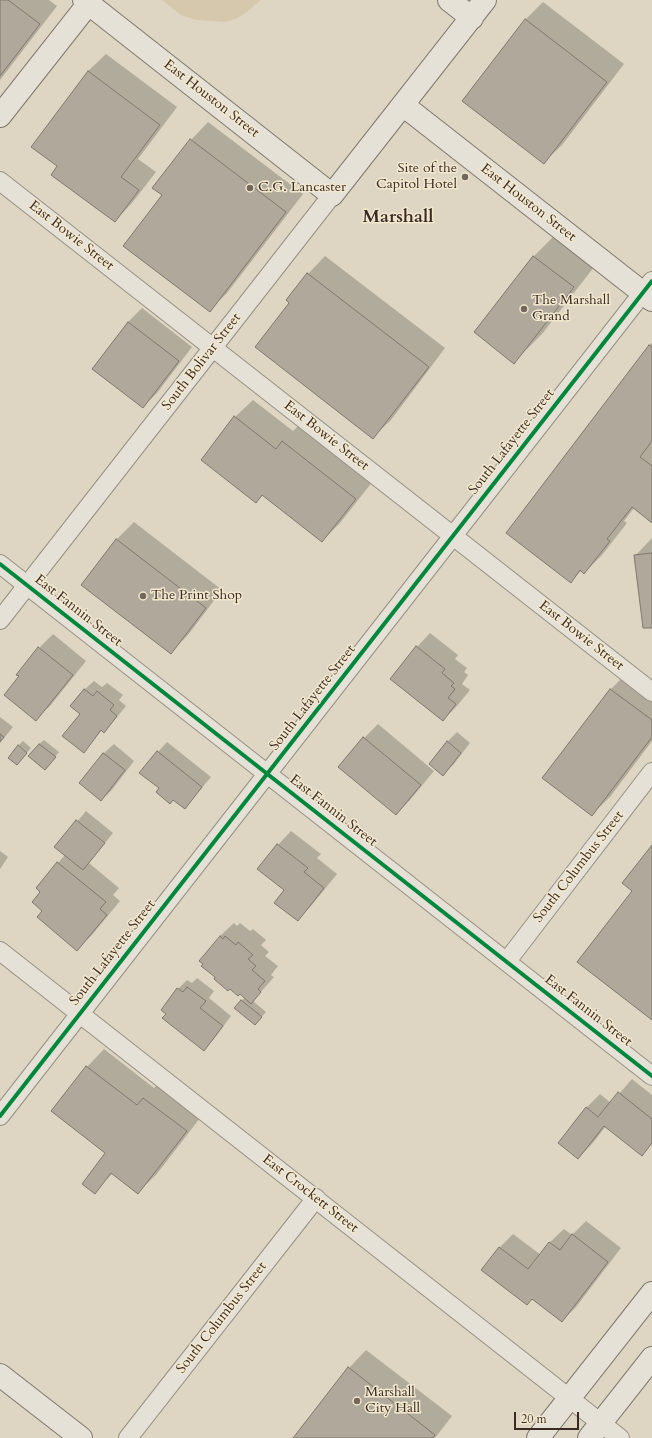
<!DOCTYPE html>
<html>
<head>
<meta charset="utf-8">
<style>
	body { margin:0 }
	#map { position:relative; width:652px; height:1438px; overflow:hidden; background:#ded6c2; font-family:Cardo,serif }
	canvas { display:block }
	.scale { position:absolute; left:514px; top:1412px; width:65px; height:18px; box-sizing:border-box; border:2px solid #392a22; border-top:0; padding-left:5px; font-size:12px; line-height:14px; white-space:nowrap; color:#392a22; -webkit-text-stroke:3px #f2e8cf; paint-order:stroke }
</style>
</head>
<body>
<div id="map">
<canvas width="652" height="1438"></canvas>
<div class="scale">20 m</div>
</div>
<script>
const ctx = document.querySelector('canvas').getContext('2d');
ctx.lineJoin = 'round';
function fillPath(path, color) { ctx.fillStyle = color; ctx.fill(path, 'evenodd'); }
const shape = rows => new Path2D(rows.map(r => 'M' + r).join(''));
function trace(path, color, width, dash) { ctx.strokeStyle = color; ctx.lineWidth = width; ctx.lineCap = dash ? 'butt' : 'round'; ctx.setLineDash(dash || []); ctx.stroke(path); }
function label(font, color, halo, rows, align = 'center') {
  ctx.font = font + ' Cardo,serif'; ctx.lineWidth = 3; ctx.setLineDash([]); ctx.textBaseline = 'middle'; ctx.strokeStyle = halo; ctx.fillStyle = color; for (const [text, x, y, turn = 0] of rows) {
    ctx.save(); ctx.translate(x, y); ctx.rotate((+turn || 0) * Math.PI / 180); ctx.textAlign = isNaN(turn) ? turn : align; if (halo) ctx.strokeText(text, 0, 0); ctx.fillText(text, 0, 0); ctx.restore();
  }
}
const green = shape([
	[162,0,261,0,248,11,236,19,225,22,196,20,181,15]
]);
const shadow = shape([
	[0,0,49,0,57,6,0,80],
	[543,2,624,64,562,145,544,162,463,101,526,19],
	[106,54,177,107,138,159,156,172,132,203,115,221,59,166,88,71],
	[208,122,303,194,227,293,210,310,163,195,191,140],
	[562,228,601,258,542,334,514,362,476,332,534,256],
	[325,256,445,348,391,420,373,437,290,303,308,274],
	[142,308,192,347,157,393,143,407,93,368,128,322],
	[652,343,652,522,634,508,624,521,627,523,602,555,584,573,582,570,571,581,649,345],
	[253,400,293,431,300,424,373,481,340,523,322,541,263,495,256,502,235,417],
	[134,522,222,590,188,635,171,652,116,540],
	[652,538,652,626,635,556],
	[430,633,458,655,455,659,467,668,464,672,468,675,462,684,470,690,457,706,443,720,417,647],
	[53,634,86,661,50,706,36,719,20,676,39,648],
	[628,672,652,690,652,741,610,797,592,814,544,778,611,689],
	[94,681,102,687,107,683,123,695,119,700,126,706,113,722,104,731,102,730,84,751,81,713,84,690],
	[0,717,13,727,0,743],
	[378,724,434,771,410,800,396,814,364,738],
	[457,732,470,743,453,765,443,774,447,742],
	[44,740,59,752,45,769,39,744],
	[23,741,31,748,17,764,18,746],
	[167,742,211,777,185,808,160,788,158,752],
	[114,744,134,761,111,791,101,800,80,783,104,753],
	[86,811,113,833,89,863,119,888,113,895,120,901,91,936,77,949,43,910,42,892,58,863,65,855,56,847],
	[291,831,321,854,317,858,337,874,311,906,298,920,286,890,278,845],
	[0,851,8,857,0,869],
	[234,923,237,926,240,923,250,931,253,929,266,940,261,945,269,952,265,956,278,966,271,975,274,977,253,1001,266,1012,255,1024,236,1008,245,997,217,977,200,961,220,936],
	[197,978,214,991,209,998,231,1016,213,1040,204,1049,167,1014,178,989,187,980,192,983],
	[104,1049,154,1088,161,1081,204,1113,156,1175,138,1192,113,1173,94,1192,107,1153,87,1067],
	[632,1079,652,1095,652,1144,642,1154,606,1126,592,1144,578,1158,586,1108,600,1094,611,1103],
	[586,1221,621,1248,576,1307,562,1321,533,1298,527,1304,482,1270,500,1247,513,1234,541,1255,550,1242,564,1229,572,1235],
	[366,1350,452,1416,435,1438,294,1438,349,1368]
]);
const building = shape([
	[0,0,8,0,40,24,0,76,0,0],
	[525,19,607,82,544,164,462,101,525,19],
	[88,71,160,125,121,177,139,190,115,222,51,175,57,166,31,147,88,71],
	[190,139,286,212,210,312,123,246,162,195,152,188,190,139],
	[533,256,574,287,514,364,474,332,533,256],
	[307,273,429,367,373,439,255,347,289,303,286,300,307,273],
	[128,322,179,361,143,408,92,369,128,322],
	[649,345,652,347,652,441,640,457,652,466,652,523,632,507,607,539,610,541,584,574,580,570,571,583,506,533,649,345],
	[234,416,276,449,282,441,356,499,322,542,262,495,256,503,201,460,234,416],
	[116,539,206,608,171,654,81,585,116,539],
	[652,553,652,628,643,628,634,555,652,553],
	[416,646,445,669,442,673,454,683,451,686,455,689,448,698,456,704,443,721,390,679,416,646],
	[38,647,73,675,36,721,4,695,19,676,16,675,38,647],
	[84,689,93,696,97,691,114,705,110,710,117,716,104,733,101,730,84,753,62,736,80,714,70,706,84,689],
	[610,689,652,720,652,737,592,816,542,778,610,689],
	[0,734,4,737,0,742,0,734],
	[363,737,421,785,396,815,338,767,363,737],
	[447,741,461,753,443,776,429,764,447,741],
	[39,744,56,757,45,770,28,756,39,744],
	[18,745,27,753,17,765,8,758,18,745],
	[157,751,202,787,185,809,173,800,170,804,156,792,159,788,139,773,157,751],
	[103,753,125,770,101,801,79,783,103,753],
	[76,820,105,843,83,870,54,847,76,820],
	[277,844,308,868,304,872,324,888,298,921,274,903,284,890,257,869,277,844],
	[652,845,652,1020,577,962,632,891,622,883,652,845],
	[57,862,106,902,100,909,107,915,77,951,37,917,42,911,32,902,40,892,36,888,57,862],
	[220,936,223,939,225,936,236,945,238,942,253,955,248,959,256,966,252,970,265,981,258,989,261,992,251,1004,240,994,238,996,230,989,228,991,214,979,215,977,201,966,203,964,199,961,220,936],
	[187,987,206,1001,200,1008,223,1026,204,1051,162,1018,166,1014,161,1010,177,988,183,992,187,987],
	[241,1000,262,1017,255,1025,234,1008,241,1000],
	[86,1066,137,1105,143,1098,187,1131,138,1194,111,1173,95,1194,82,1184,105,1153,51,1111,86,1066],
	[618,1092,652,1119,652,1143,642,1156,604,1126,578,1159,558,1143,586,1107,598,1117,618,1092],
	[572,1234,608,1262,562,1322,532,1299,527,1305,481,1270,499,1247,528,1269,549,1242,560,1250,572,1234],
	[348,1367,435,1435,432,1438,293,1438,348,1367]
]);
const street = shape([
	[0,181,652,692],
	[0,564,652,1076],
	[0,620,332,195],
	[0,951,620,1438],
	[507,961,652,772],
	[0,1116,652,281],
	[128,1438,316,1198]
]);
const secondary = shape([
	[84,0,332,195,485,0],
	[449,0,472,18],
	[403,105,652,300],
	[0,116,89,3],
	[0,1375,81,1438],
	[538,1438,652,1293],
	[589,1438,652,1358]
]);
const cycleway = shape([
	[0,564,652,1076],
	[0,1116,652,281]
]);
const markers = [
	[465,177,4,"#73665a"],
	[250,188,4,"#73665a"],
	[524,309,4,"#73665a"],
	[143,596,4,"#73665a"],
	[357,1401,4,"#73665a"]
];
const streetNames = [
	["East Houston Street",211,99,38],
	["East Houston Street",528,203,38],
	["East Bowie Street",71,236,38],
	["South Bolivar Street",202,362,-52],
	["East Bowie Street",326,436,38],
	["South Lafayette Street",512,442,-52],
	["East Fannin Street",78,611,38],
	["East Bowie Street",581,636,38],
	["South Lafayette Street",313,698,-52],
	["East Fannin Street",333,811,38],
	["South Columbus Street",579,867,-52],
	["South Lafayette Street",113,953,-52],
	["East Fannin Street",588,1011,38],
	["East Crockett Street",310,1194,38],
	["South Columbus Street",222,1318,-52]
];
const poiNames = [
	["Site of the",457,169,"right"],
	["Capitol Hotel",457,185,"right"],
	["C.G. Lancaster",258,188],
	["The Marshall",532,301],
	["Grand",532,317],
	["The Print Shop",151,596],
	["Marshall",365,1393],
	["City Hall",365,1409]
];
const districtNames = [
	["Marshall",398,218]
];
fillPath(green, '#d5c8ad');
fillPath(shadow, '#0003');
fillPath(building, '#afa89b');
trace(building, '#7f786e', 1);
trace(street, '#969084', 20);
trace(secondary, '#7f786e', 24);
trace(street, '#e6e1d6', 18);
trace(secondary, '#e6e1d6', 22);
trace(cycleway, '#00873e', 4);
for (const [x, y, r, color] of markers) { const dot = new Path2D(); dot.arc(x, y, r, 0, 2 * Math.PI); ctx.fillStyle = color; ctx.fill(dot); trace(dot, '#f2e8cf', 1.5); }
label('14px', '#392a22', '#f2e8cf', streetNames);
label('14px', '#392a22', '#f2e8cf', poiNames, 'left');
label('bold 18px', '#392a22', '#f2e8cf', districtNames);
</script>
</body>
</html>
